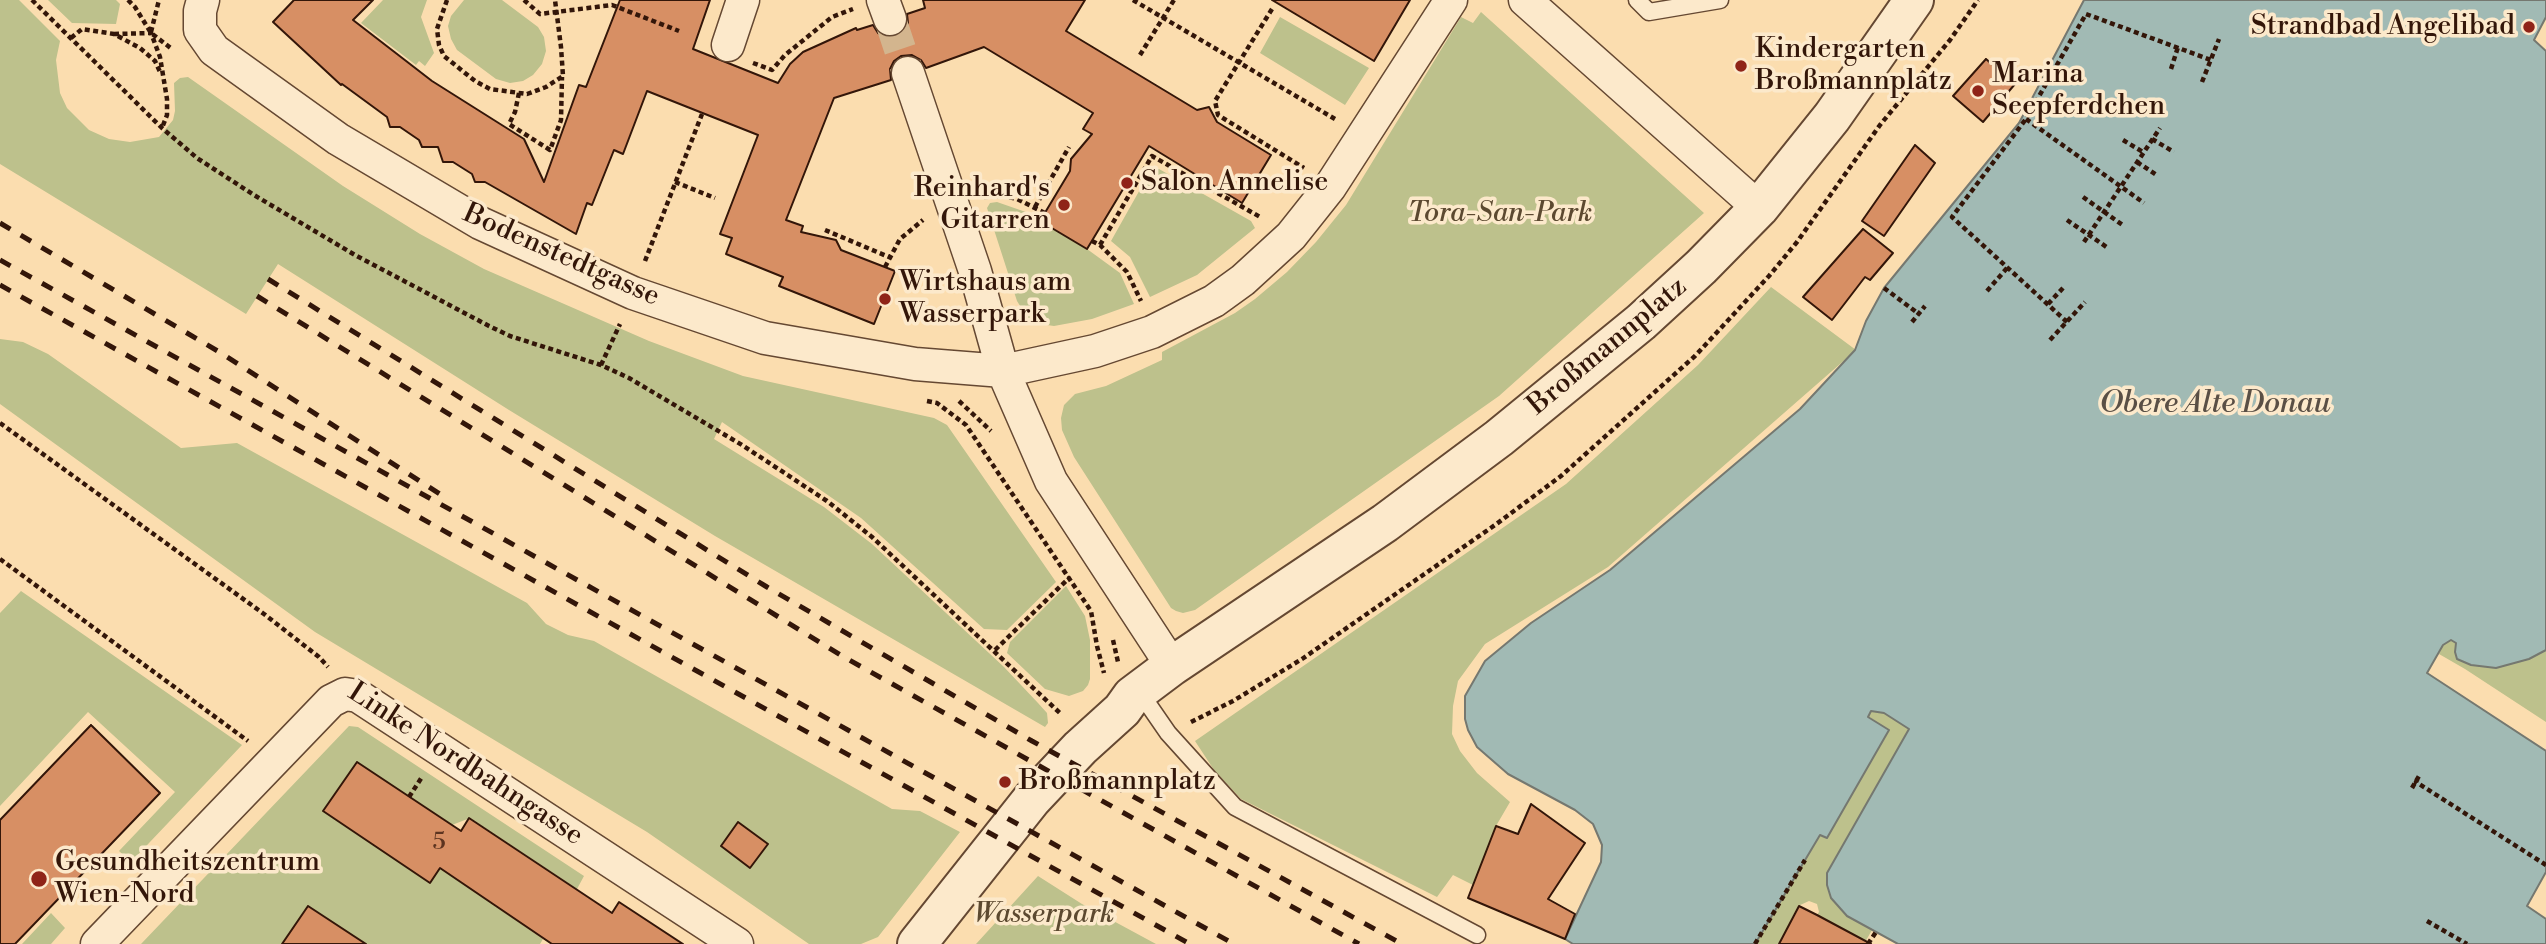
<!DOCTYPE html>
<html>
<head>
<meta charset="utf-8">
<style>
	body { margin:0 }
	canvas { display:block; background:#fbddaf }
</style>
</head>
<body>
<canvas width="2546" height="944"></canvas>
<script>
const ctx = document.querySelector('canvas').getContext('2d');
ctx.lineJoin = 'round';
function fillPath(path, color) { ctx.fillStyle = color; ctx.fill(path, 'evenodd'); }
const shape = rows => new Path2D(rows.map(r => 'M' + r).join(''));
function trace(path, color, width, dash) { ctx.strokeStyle = color; ctx.lineWidth = width; ctx.lineCap = dash ? 'butt' : 'round'; ctx.setLineDash(dash || []); ctx.stroke(path); }
function label(font, color, halo, rows, align = 'center') {
  ctx.font = font + ' "Libre Bodoni",serif'; ctx.lineWidth = 7; ctx.setLineDash([]); ctx.textBaseline = 'middle'; ctx.strokeStyle = halo; ctx.fillStyle = color; for (const [text, x, y, turn = 0] of rows) {
    ctx.save(); ctx.translate(x, y); ctx.rotate((+turn || 0) * Math.PI / 180); ctx.textAlign = isNaN(turn) ? turn : align; if (halo) ctx.strokeText(text, 0, 0); ctx.fillText(text, 0, 0); ctx.restore();
  }
}
const green = shape([
	[0,0,19,0,60,41,56,60,60,93,67,108,89,130,109,139,130,142,159,137,173,120,175,111,174,83,180,78,188,77,343,186,420,234,484,269,649,341,743,376,934,418,947,425,1056,582,1007,630,984,629,861,518,722,422,714,439,824,507,872,544,1004,667,1038,703,1047,713,1048,723,1045,727,715,536,509,410,278,264,246,314,0,164],
	[48,0,116,0,120,4,116,24,72,23],
	[383,0,427,0,421,17,434,53,425,66,419,61,416,65,361,23],
	[464,0,502,0,538,27,544,37,546,51,542,64,533,75,523,81,510,83,496,79,457,50,451,39,448,26,451,16],
	[1481,12,1704,213,1499,396,1195,610,1183,613,1176,611,1171,608,1074,457,1062,430,1061,418,1064,405,1075,394,1106,386,1162,360,1162,352,1235,313,1255,299,1287,272,1316,242,1346,205,1461,17,1473,23],
	[1280,17,1369,68,1345,105,1260,53],
	[1159,169,1251,221,1255,228,1197,275,1150,297,1130,257,1111,241,1151,170],
	[997,202,1043,218,1041,222,1087,249,1120,273,1134,304,1092,319,1054,326,1040,324,1027,317,1017,301,987,208,990,203],
	[1771,287,1856,350,1608,567,1485,644,1458,681,1453,706,1452,734,1460,751,1477,773,1510,802,1496,826,1473,885,1453,875,1437,897,1241,799,1214,770,1195,741,1566,484,1698,365],
	[0,339,23,342,48,354,181,448,237,443,527,603,546,624,568,635,594,641,892,809,920,811,960,832,878,937,861,944,809,944,647,832,315,632,0,404],
	[1066,586,1085,616,1090,640,1090,679,1088,685,1083,691,1069,696,1045,689,1007,653,1010,642],
	[21,591,242,745,131,862,119,851,175,792,88,712,0,806,0,613],
	[2451,640,2456,643,2457,647,2529,659,2546,650,2546,722,2465,669,2439,654,2443,645],
	[1871,711,1884,713,1909,729,1827,873,1847,916,1872,930,1864,944,1817,915,1819,912,1817,904,1809,901,1798,906,1779,944,1755,944,1820,834,1827,838,1888,730,1868,716],
	[349,726,358,727,584,876,577,889,470,818,452,825,324,811,430,882,440,868,543,939,540,944,141,944],
	[1038,876,1082,904,1156,944,976,944],
	[51,913,65,928,51,944,22,944]
]);
const water = shape([
	[2084,0,2546,0,2546,17,2534,40,2546,51,2546,650,2529,659,2496,668,2471,665,2457,659,2455,652,2456,643,2451,640,2443,645,2427,673,2546,751,2546,872,2527,906,2546,919,2546,944,1898,944,1847,916,1831,898,1827,885,1827,873,1909,729,1884,713,1871,711,1868,717,1889,730,1827,838,1820,835,1755,944,1573,944,1565,939,1601,862,1602,845,1593,824,1575,810,1508,774,1477,747,1468,730,1465,719,1465,696,1485,661,1531,623,1610,570,1800,409,1855,350,1866,321,1884,288,2019,123,2084,0]
]);
const building = shape([
	[294,0,373,0,353,20,432,81,524,139,544,182,579,85,586,87,620,0,710,0,693,49,778,83,790,64,803,52,856,28,857,30,873,25,878,33,886,37,897,36,904,30,908,23,907,14,925,8,923,0,1085,0,1066,31,1197,110,1209,107,1217,122,1271,155,1242,203,1149,146,1087,249,1040,221,1070,171,1071,159,1092,134,1083,129,1093,113,984,47,926,68,921,60,912,55,901,56,894,61,890,69,891,80,834,98,786,220,803,226,801,232,836,240,841,250,895,271,874,324,779,286,783,277,726,254,732,238,720,234,758,135,647,91,623,154,614,150,592,205,587,203,576,234,485,182,475,182,472,174,453,162,443,162,438,147,422,147,419,140,400,127,390,127,387,117,342,84,341,85,273,22,294,0],
	[1272,0,1410,0,1374,61,1272,0],
	[1986,59,2015,84,1983,122,1953,96,1986,59],
	[1915,145,1935,163,1884,236,1862,221,1915,145],
	[1863,229,1893,253,1870,280,1865,277,1832,320,1803,297,1863,229],
	[91,725,160,793,15,944,0,944,0,820,91,725],
	[357,762,461,831,469,818,612,913,619,902,683,944,552,944,440,868,430,883,323,811,357,762],
	[1531,804,1585,843,1548,899,1575,914,1565,939,1468,898,1496,826,1518,834,1531,804],
	[738,822,768,844,750,868,721,846,738,822],
	[308,906,366,944,282,944,308,906],
	[1799,906,1817,915,1871,944,1779,944,1799,906]
]);
const minorTunnel = shape([
	[890,19,908,73]
]);
const path = shape([
	[32,0,162,128,197,158,254,195,355,255,489,326,510,336,601,365,629,378,742,445,827,501,872,537,1062,715],
	[128,0,135,7,151,33,172,49],
	[447,0,437,29,439,45,444,56,475,81,490,89,527,94,546,87,563,76,561,47,555,0],
	[524,0,540,14,612,5,679,31],
	[1133,0,1335,119],
	[1272,9,1215,101,1218,115,1304,168],
	[151,32,159,0],
	[114,34,151,33,160,57,167,99,167,115,162,128],
	[71,38,82,29,114,34,140,48,155,61,161,74],
	[1140,55,1174,0],
	[753,63,772,70,785,55,832,17,853,9],
	[2171,69,2178,47],
	[2202,82,2219,39],
	[519,93,515,112,509,124,550,150,561,120,562,77],
	[2026,119,2144,203],
	[2152,139,2174,152],
	[2123,140,2143,152],
	[2137,162,2158,176],
	[675,182,715,198],
	[984,197,1004,196,1017,199,1045,213],
	[2083,197,2124,226],
	[1035,207,1069,147],
	[2067,220,2108,248],
	[825,230,889,257],
	[1092,241,1100,245,1127,272,1141,301],
	[2084,242,2160,128],
	[1100,245,1152,156,1262,218],
	[645,261,702,114],
	[885,267,900,239,923,220],
	[1884,288,1919,314],
	[1987,291,2007,268],
	[2048,304,2063,288],
	[1912,322,1925,306],
	[2067,322,1952,217,2026,119,2086,14,2211,60],
	[2050,340,2085,302],
	[601,365,620,324],
	[927,401,937,403,966,425,1091,611,1097,646,1104,673],
	[959,401,991,431],
	[0,423,264,614,319,657,328,667],
	[0,559,248,741],
	[1113,640,1118,662],
	[995,650,1070,577],
	[1191,722,1233,701,1302,659,1495,525,1561,476,1695,356,1769,276,1797,242,1880,125,1950,40,1978,0],
	[2412,788,2419,776,2416,782,2546,865],
	[409,797,422,777],
	[2427,921,2467,944],
	[1755,944,1805,860],
	[1868,944,1876,932]
]);
const service = shape([
	[1637,0,1649,12,1720,0],
	[1139,691,1168,733,1235,807,1477,935]
]);
const minor = shape([
	[203,0,200,11,200,30,214,50,338,139,480,223,633,293,765,338,915,364,1003,371,1095,351,1152,332,1214,301,1243,280,1291,236,1330,187,1451,0],
	[883,0,890,19],
	[1525,0,1759,208],
	[728,45,743,0],
	[908,73,975,271,1003,371,1051,481,1172,666],
	[97,944,331,701,345,694,358,696,737,944]
]);
const tertiary = shape([
	[917,944,1032,799,1080,748,1122,710,1132,696,1172,666,1385,523,1499,438,1641,322,1701,267,1759,208,1832,117,1914,0]
]);
const rail = shape([
	[0,223,221,353,440,494],
	[0,260,1234,944],
	[268,279,767,587,1032,741,1402,944],
	[0,285,1190,944],
	[257,296,842,656,1359,944]
]);
const markers = [
	[2529,27,7,"#8f2418"],
	[1741,66,7,"#8f2418"],
	[1978,91,7,"#8f2418"],
	[1127,183,7,"#8f2418"],
	[1064,205,7,"#8f2418"],
	[885,299,7,"#8f2418"],
	[1005,782,7,"#8f2418"],
	[39,879,9,"#8f2418"]
];
const numberNames = [
	["5",439,843]
];
const poiNames = [
	["Strandbad Angelibad",2515,27,"right"],
	["Kindergarten",1755,50],
	["Broßmannplatz",1755,82],
	["Marina",1992,75],
	["Seepferdchen",1992,107],
	["Salon Annelise",1141,183],
	["Reinhard's",1050,189,"right"],
	["Gitarren",1050,221,"right"],
	["Wirtshaus am",899,283],
	["Wasserpark",899,315],
	["Broßmannplatz",1019,782],
	["Gesundheitszentrum",55,863],
	["Wien-Nord",55,895]
];
const parkNames = [
	["Tora-San-Park",1500,214],
	["Wasserpark",1044,915]
];
const streetNames = [
	["Bodenstedtgasse",561,256,24],
	["Broßmannplatz",1608,347,-40],
	["Linke Nordbahngasse",465,765,33]
];
const waterNames = [
	["Obere Alte Donau",2215,405]
];
fillPath(green, '#bdc18c');
fillPath(water, '#a1bab4');
trace(water, '#757870', 2);
fillPath(building, '#d78f64');
trace(building, '#331609', 2);
trace(minorTunnel, '#d3b58e', 32, [32, 16]);
trace(service, '#654832', 19);
trace(minor, '#654832', 35);
trace(tertiary, '#654832', 42);
trace(path, '#331609', 4.5, [5, 3.5]);
trace(service, '#fce9cb', 16);
trace(minor, '#fce9cb', 32);
trace(tertiary, '#fce9cb', 38);
trace(rail, '#331609', 5, [12, 12]);
for (const [x, y, r, color] of markers) { const dot = new Path2D(); dot.arc(x, y, r, 0, 2 * Math.PI); ctx.fillStyle = color; ctx.fill(dot); trace(dot, '#fce9cb', 2.5); }
label('24px', '#5c3420', null, numberNames);
label('28px', '#331609', '#fce9cb', poiNames, 'left');
label('italic 28px', '#5c4930', '#fce9cb', parkNames);
label('28px', '#331609', '#fce9cb', streetNames);
label('italic 30px', '#5a4f45', '#fce9cb', waterNames);
</script>
</body>
</html>
